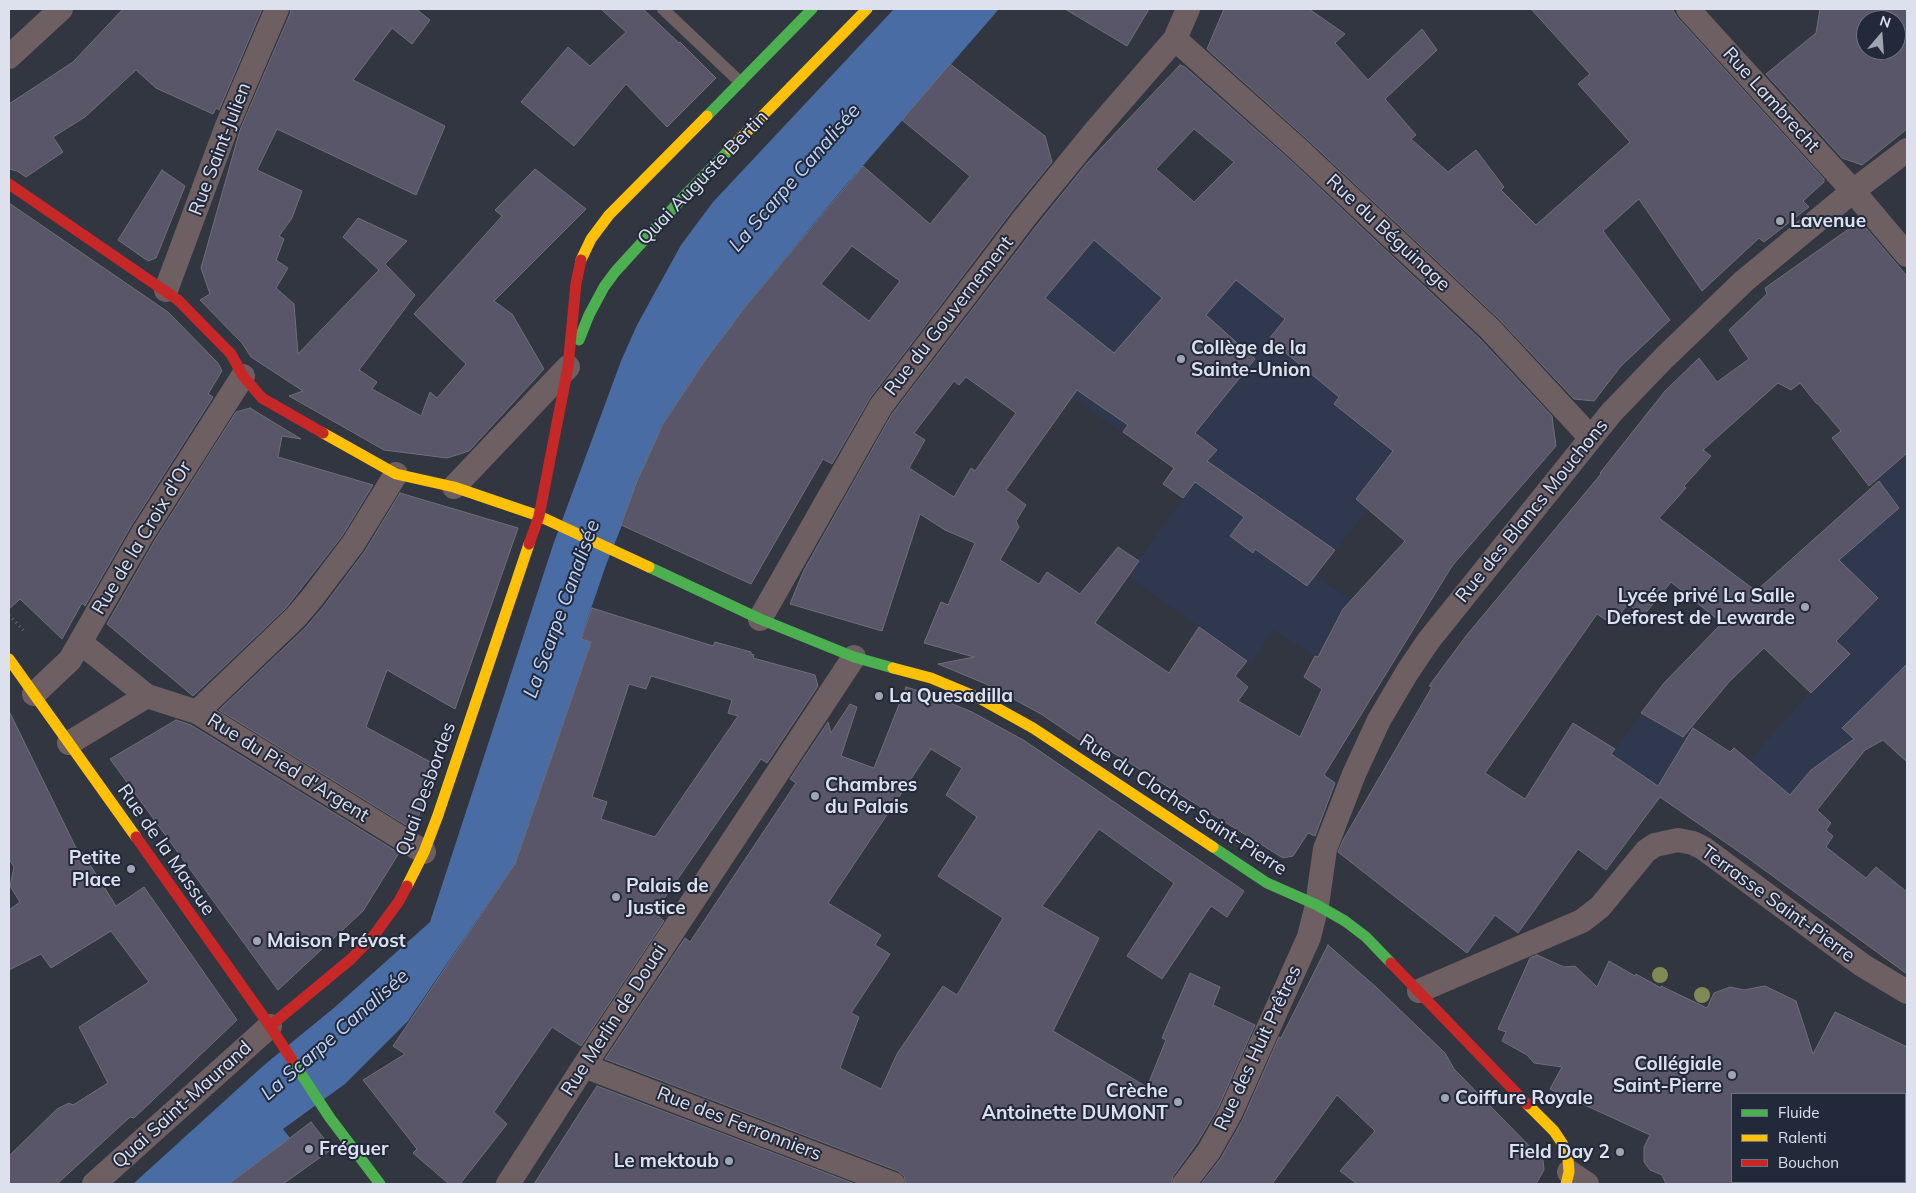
<!DOCTYPE html>
<html>
<head>
<meta charset="utf-8">
<style>
	body { margin:0 }
	#map { position:relative; width:1916px; height:1193px; overflow:hidden; background:#323640; font-family:Mulish,sans-serif }
	canvas { display:block }
	.frame { position:absolute; inset:0; border:10px solid #dde1ee; pointer-events:none }
	.legend { position:absolute; left:1731px; top:1093px; width:175px; height:90px; box-sizing:border-box; background:#22293b; border:1px solid #6d7383; margin:0; padding:6px 9px; list-style:none; font-size:15px; color:#dde1ee }
	.legend li { display:flex; align-items:center; gap:10px; height:25px }
	.legend b { width:25px; border:1px solid #6d7383 }
	.north { position:absolute; left:1856px; top:10px; width:50px; height:50px; box-sizing:border-box; background:#22293b; border:1px solid #6d7383; border-radius:50%; rotate:18deg; font-size:14px; font-weight:700; line-height:20px; text-align:center; color:#dde1ee }
	.north::after { content:''; display:block; margin:auto; width:18px; height:22px; background:#a1a5b1; clip-path:polygon(50% 0,100% 100%,50% 72%,0 100%) }
</style>
</head>
<body>
<div id="map">
<canvas width="1916" height="1193"></canvas>
<div class="frame"></div>
<ul class="legend">
<li><b style="height:6px;background:#4caf50"></b>Fluide</li>
<li><b style="height:6px;background:#ffc107"></b>Ralenti</li>
<li><b style="height:6px;background:#c62828"></b>Bouchon</li>
</ul>
<div class="north">N</div>
</div>
<script>
const ctx = document.querySelector('canvas').getContext('2d');
ctx.lineJoin = 'round';
function fillPath(path, color) { ctx.fillStyle = color; ctx.fill(path, 'evenodd'); }
const shape = rows => new Path2D(rows.map(r => 'M' + r).join(''));
function trace(path, color, width, dash) { ctx.strokeStyle = color; ctx.lineWidth = width; ctx.lineCap = dash ? 'butt' : 'round'; ctx.setLineDash(dash || []); ctx.stroke(path); }
function label(font, color, halo, rows, align = 'center') {
  ctx.font = font + ' Mulish,sans-serif'; ctx.lineWidth = 4; ctx.setLineDash([]); ctx.textBaseline = 'middle'; ctx.strokeStyle = halo; ctx.fillStyle = color; for (const [text, x, y, turn = 0] of rows) {
    ctx.save(); ctx.translate(x, y); ctx.rotate((+turn || 0) * Math.PI / 180); ctx.textAlign = isNaN(turn) ? turn : align; if (halo) ctx.strokeText(text, 0, 0); ctx.fillText(text, 0, 0); ctx.restore();
  }
}
const built = shape([
	[1077,177,1172,209,1434,416,1372,504,1319,570,1279,550,1407,639,1375,692,1273,630,1251,664,1128,576,1194,482,1043,377,1035,386,956,328],
	[1907,365,1907,712,1885,733,1854,739,1811,770,1790,795,1798,843,1772,876,1695,821,1821,680,1772,639,1729,682,1702,714,1684,743,1661,796,1639,825,1586,789,1664,683,1722,623,1576,505,1600,473,1756,591,1879,481,1837,426]
]);
const water = shape([
	[894,9,999,9,841,191,746,306,704,362,662,425,606,565,581,638,591,642,515,864,408,1021,345,1084,283,1129,290,1138,229,1184,133,1184,263,1066,335,1007,430,922,553,545,621,361,637,325,681,245,713,202]
]);
const building = shape([
	[123,9,262,9,219,110,216,108,213,114,156,88,136,70,85,117,53,137,63,152,26,177,17,171,9,169,9,104,73,62,123,9],
	[291,9,416,9,430,20,412,44,392,28,353,80,445,126,416,195,277,129,257,170,302,191,292,218,279,236,284,239,276,260,288,268,276,288,294,304,298,354,379,270,343,237,358,218,407,241,385,264,415,295,359,370,377,382,372,389,421,416,430,392,437,398,466,364,414,314,502,216,495,210,535,169,586,209,494,301,512,314,544,369,469,451,447,458,384,450,289,396,303,391,251,357,242,343,200,300,210,294,201,268,240,130,290,14,291,9],
	[601,9,643,9,679,43,680,42,716,78,667,127,626,84,574,146,521,102,568,47,590,66,626,32,601,9],
	[1065,9,1149,9,1127,46,1065,9],
	[1224,9,1309,9,1345,34,1335,43,1368,80,1422,29,1437,50,1385,99,1416,135,1411,139,1448,172,1476,150,1504,187,1501,190,1536,225,1630,142,1578,84,1590,74,1531,9,1672,9,1678,18,1824,179,1824,182,1803,201,1809,207,1764,242,1759,238,1702,291,1639,199,1603,231,1670,320,1621,366,1594,401,1574,399,1499,319,1308,140,1207,49,1224,9],
	[1820,9,1907,9,1907,129,1862,165,1842,158,1766,74,1816,33,1820,9],
	[1866,20,1896,20,1896,50,1866,50,1866,20],
	[950,64,1045,136,1052,162,1015,207,870,398,832,464,823,459,751,584,621,525,637,481,663,424,704,362,746,306,863,166,930,224,970,176,902,120,950,64],
	[852,246,900,281,869,321,821,284,852,246],
	[1180,65,1185,67,1290,160,1480,339,1552,416,1556,446,1452,566,1324,775,1335,783,1315,836,1308,833,1293,856,1283,858,1091,739,1087,745,1041,714,986,684,938,664,974,657,924,643,941,602,948,605,975,543,945,530,920,514,882,631,790,604,804,570,892,414,1037,225,1088,162,1180,65],
	[1194,129,1234,162,1194,202,1156,169,1194,129],
	[1094,240,1162,298,1114,353,1045,298,1094,240],
	[1236,280,1285,319,1269,339,1339,397,1334,404,1393,451,1356,499,1405,541,1343,609,1318,657,1315,656,1304,677,1322,689,1300,737,1238,701,1248,687,1235,676,1247,661,1199,627,1169,673,1095,623,1139,561,1118,547,1080,594,1047,572,1039,584,1000,560,1019,527,1016,521,1026,505,1006,490,1077,390,1128,425,1123,432,1174,468,1163,484,1183,498,1195,482,1244,517,1230,536,1253,553,1255,549,1307,586,1335,550,1207,461,1217,450,1195,433,1255,359,1206,315,1236,280],
	[966,377,1016,413,975,471,971,468,954,497,909,468,925,440,914,433,954,381,959,385,966,377],
	[162,170,185,186,156,258,148,261,118,240,162,170],
	[9,203,168,312,218,363,222,371,208,394,213,397,131,526,85,606,82,603,62,639,20,599,9,609,9,203],
	[1860,221,1907,276,1907,453,1869,486,1832,438,1841,431,1818,404,1816,403,1800,383,1791,390,1778,383,1703,450,1711,456,1684,486,1686,488,1659,518,1756,591,1879,481,1899,508,1839,560,1878,598,1836,641,1850,654,1811,693,1764,648,1729,682,1683,737,1641,713,1664,683,1722,623,1671,582,1643,616,1628,604,1612,624,1597,614,1485,773,1525,799,1573,723,1615,749,1611,754,1658,786,1693,728,1730,752,1734,748,1790,795,1811,770,1854,739,1842,728,1907,664,1907,762,1883,740,1865,750,1817,810,1831,823,1826,830,1833,836,1826,847,1866,878,1876,867,1907,892,1907,974,1748,858,1660,797,1606,870,1578,849,1518,933,1495,915,1467,953,1338,852,1343,840,1432,687,1429,686,1466,636,1601,474,1600,473,1665,391,1699,358,1717,382,1749,359,1729,330,1767,294,1765,288,1860,221],
	[250,408,301,439,282,436,278,457,373,485,342,536,286,608,193,696,107,624,155,540,236,412,250,408],
	[400,493,518,528,455,709,387,670,366,727,436,765,414,830,219,710,306,627,323,607,365,551,400,493],
	[592,608,713,646,715,642,751,652,751,654,754,655,753,658,815,675,818,686,767,763,761,759,654,913,664,921,581,1046,552,1027,494,1112,507,1124,460,1184,449,1184,413,1153,417,1149,363,1080,405,1054,393,1046,515,864,591,642,581,639,592,608],
	[651,676,732,700,728,713,738,716,655,837,601,819,607,802,592,797,629,684,646,689,651,676],
	[906,687,926,693,972,712,1025,741,1244,891,1227,917,1211,906,1162,979,1127,956,1174,883,1099,829,1042,906,1099,938,1053,1031,1147,1087,1166,1040,1162,1038,1190,973,1220,987,1213,1005,1255,1025,1218,1108,1197,1143,1173,1176,1171,1184,906,1184,904,1176,898,1171,605,1059,685,938,690,942,796,783,790,779,828,722,831,733,850,704,857,707,841,756,874,768,906,687],
	[931,749,962,768,946,795,977,817,938,876,1003,918,957,995,943,986,897,1054,881,1089,840,1068,859,1017,851,1013,890,954,875,945,881,935,828,903,931,749],
	[9,711,79,854,82,852,116,906,144,887,237,1020,134,1118,130,1117,57,1184,9,1184,9,1156,57,1109,69,1103,73,1105,108,1083,79,1027,149,982,111,931,51,968,41,954,9,970,9,910,20,902,10,886,14,867,9,859,9,711],
	[176,720,191,725,399,853,363,911,278,990,110,759,176,720],
	[1328,945,1376,987,1445,1053,1454,1069,1543,1160,1544,1170,1536,1184,1357,1184,1340,1171,1375,1131,1337,1095,1272,1184,1201,1184,1221,1158,1242,1121,1279,1037,1281,1038,1328,945],
	[1537,955,1564,967,1575,966,1597,987,1609,961,1635,976,1636,974,1661,988,1661,986,1707,1008,1714,993,1730,987,1744,990,1765,986,1796,1001,1813,1054,1835,1012,1907,1047,1907,1094,1732,1094,1732,1184,1666,1184,1662,1175,1650,1170,1644,1162,1644,1147,1650,1135,1550,1089,1562,1067,1534,1063,1527,1055,1502,1041,1506,1032,1498,1029,1530,958,1537,955],
	[597,1086,855,1184,534,1184,597,1086],
	[311,1122,332,1149,283,1184,229,1184,311,1122]
]);
const path = shape([
	[9,615,26,633]
]);
const lane = shape([
	[663,9,740,82]
]);
const street = shape([
	[1688,9,1853,191,1907,255],
	[1175,39,1299,150,1490,329,1591,438],
	[9,57,61,9],
	[166,290,227,126,277,9],
	[454,487,568,367],
	[760,619,881,406,1026,216,1096,130,1175,39,1188,9],
	[81,643,147,696,197,712,424,852],
	[34,694,70,660,143,533,243,376],
	[197,712,296,617,312,598,353,544,396,474],
	[69,743,147,696],
	[1419,991,1582,921,1600,907,1646,851,1655,845,1678,840,1693,843,1703,848,1862,965,1907,992],
	[584,1066,893,1184],
	[1569,1172,1587,1184],
	[94,1184,270,1026],
	[508,1184,584,1066,854,657],
	[1184,1184,1209,1151,1230,1114,1309,937,1317,905,1325,849,1354,774,1379,720,1408,671,1429,640,1611,413,1665,357,1744,281,1853,191,1907,150]
]);
const fast = shape([
	[707,116,812,9],
	[579,340,589,315,604,287,615,272,687,193,730,149],
	[649,567,760,619,854,657,893,668],
	[1213,847,1267,883,1317,905,1345,921,1366,937,1391,963],
	[292,1060,330,1118,380,1184]
]);
const slow = shape([
	[730,149,867,9],
	[581,260,591,239,609,215,707,116],
	[323,433,396,474,454,487,539,516,649,567],
	[9,659,136,837],
	[893,668,931,678,979,698,1033,728,1213,847],
	[407,886,424,852,438,815,529,544],
	[1527,1104,1554,1131,1562,1143,1568,1158,1569,1172,1566,1184]
]);
const jam = shape([
	[9,184,178,300,231,354,243,376,262,398,323,433],
	[529,544,539,516,568,367,576,283,581,260],
	[136,837,270,1026,292,1060],
	[1391,963,1527,1104],
	[270,1026,351,959,375,934,399,901,407,886]
]);
const trees = [
	[1660,975],
	[1702,995]
];
const markers = [
	[1780,221,5,"#a1a5b1"],
	[1181,359,5,"#a1a5b1"],
	[1805,607,5,"#a1a5b1"],
	[879,696,5,"#a1a5b1"],
	[815,796,5,"#a1a5b1"],
	[131,869,5,"#a1a5b1"],
	[616,897,5,"#a1a5b1"],
	[257,941,5,"#a1a5b1"],
	[1732,1075,5,"#a1a5b1"],
	[1445,1098,5,"#a1a5b1"],
	[1178,1102,5,"#a1a5b1"],
	[309,1149,5,"#a1a5b1"],
	[1620,1152,5,"#a1a5b1"],
	[729,1161,5,"#a1a5b1"]
];
const streetNames = [
	["Rue Lambrecht",1771,100,48],
	["Rue Saint-Julien",220,149,-69],
	["Quai Auguste Bertin",703,178,-46],
	["Rue du Béguinage",1388,233,43],
	["Rue du Gouvernement",949,316,-52],
	["Rue des Blancs Mouchons",1532,511,-51],
	["Rue de la Croix d'Or",142,538,-59],
	["Rue du Pied d'Argent",288,768,32],
	["Quai Desbordes",426,789,-70],
	["Rue du Clocher Saint-Pierre",1183,805,33],
	["Rue de la Massue",166,850,55],
	["Terrasse Saint-Pierre",1778,904,36],
	["Rue Merlin de Douai",614,1020,-57],
	["Rue des Huit Prêtres",1258,1048,-65],
	["Quai Saint-Maurand",182,1105,-42],
	["Rue des Ferronniers",739,1124,21]
];
const poiNames = [
	["Lavenue",1790,221],
	["Collège de la",1191,348],
	["Sainte-Union",1191,370],
	["Lycée privé La Salle",1795,596,"right"],
	["Deforest de Lewarde",1795,618,"right"],
	["La Quesadilla",889,696],
	["Chambres",825,785],
	["du Palais",825,807],
	["Petite",121,858,"right"],
	["Place",121,880,"right"],
	["Palais de",626,886],
	["Justice",626,908],
	["Maison Prévost",267,941],
	["Collégiale",1722,1064,"right"],
	["Saint-Pierre",1722,1086,"right"],
	["Crèche",1168,1091,"right"],
	["Antoinette DUMONT",1168,1113,"right"],
	["Coiffure Royale",1455,1098],
	["Fréguer",319,1149],
	["Field Day 2",1610,1152,"right"],
	["Le mektoub",719,1161,"right"]
];
const waterNames = [
	["La Scarpe Canalisée",795,178,-49],
	["La Scarpe Canalisée",562,609,-70],
	["La Scarpe Canalisée",335,1035,-41]
];
fillPath(built, '#2f384e');
fillPath(water, '#486ca3');
fillPath(building, '#585668');
trace(building, '#6e6f78', 1);
trace(path, '#6e666b', 3, [1, 4]);
trace(lane, '#6e5f63', 12);
trace(street, '#6e5f63', 24);
trace(fast, '#4caf50', 11);
trace(slow, '#ffc107', 11);
trace(jam, '#c62828', 11);
ctx.fillStyle = '#7f8a54';
for (const [x, y] of trees) { ctx.beginPath(); ctx.arc(x, y, 8, 0, 2 * Math.PI); ctx.fill(); }
for (const [x, y, r, color] of markers) { const dot = new Path2D(); dot.arc(x, y, r, 0, 2 * Math.PI); ctx.fillStyle = color; ctx.fill(dot); trace(dot, '#22293b', 2); }
label('19px', '#dde1ee', '#22293b', streetNames);
label('bold 19px', '#dde1ee', '#22293b', poiNames, 'left');
label('italic 20px', '#bed4f7', '#22293b', waterNames);
</script>
</body>
</html>
